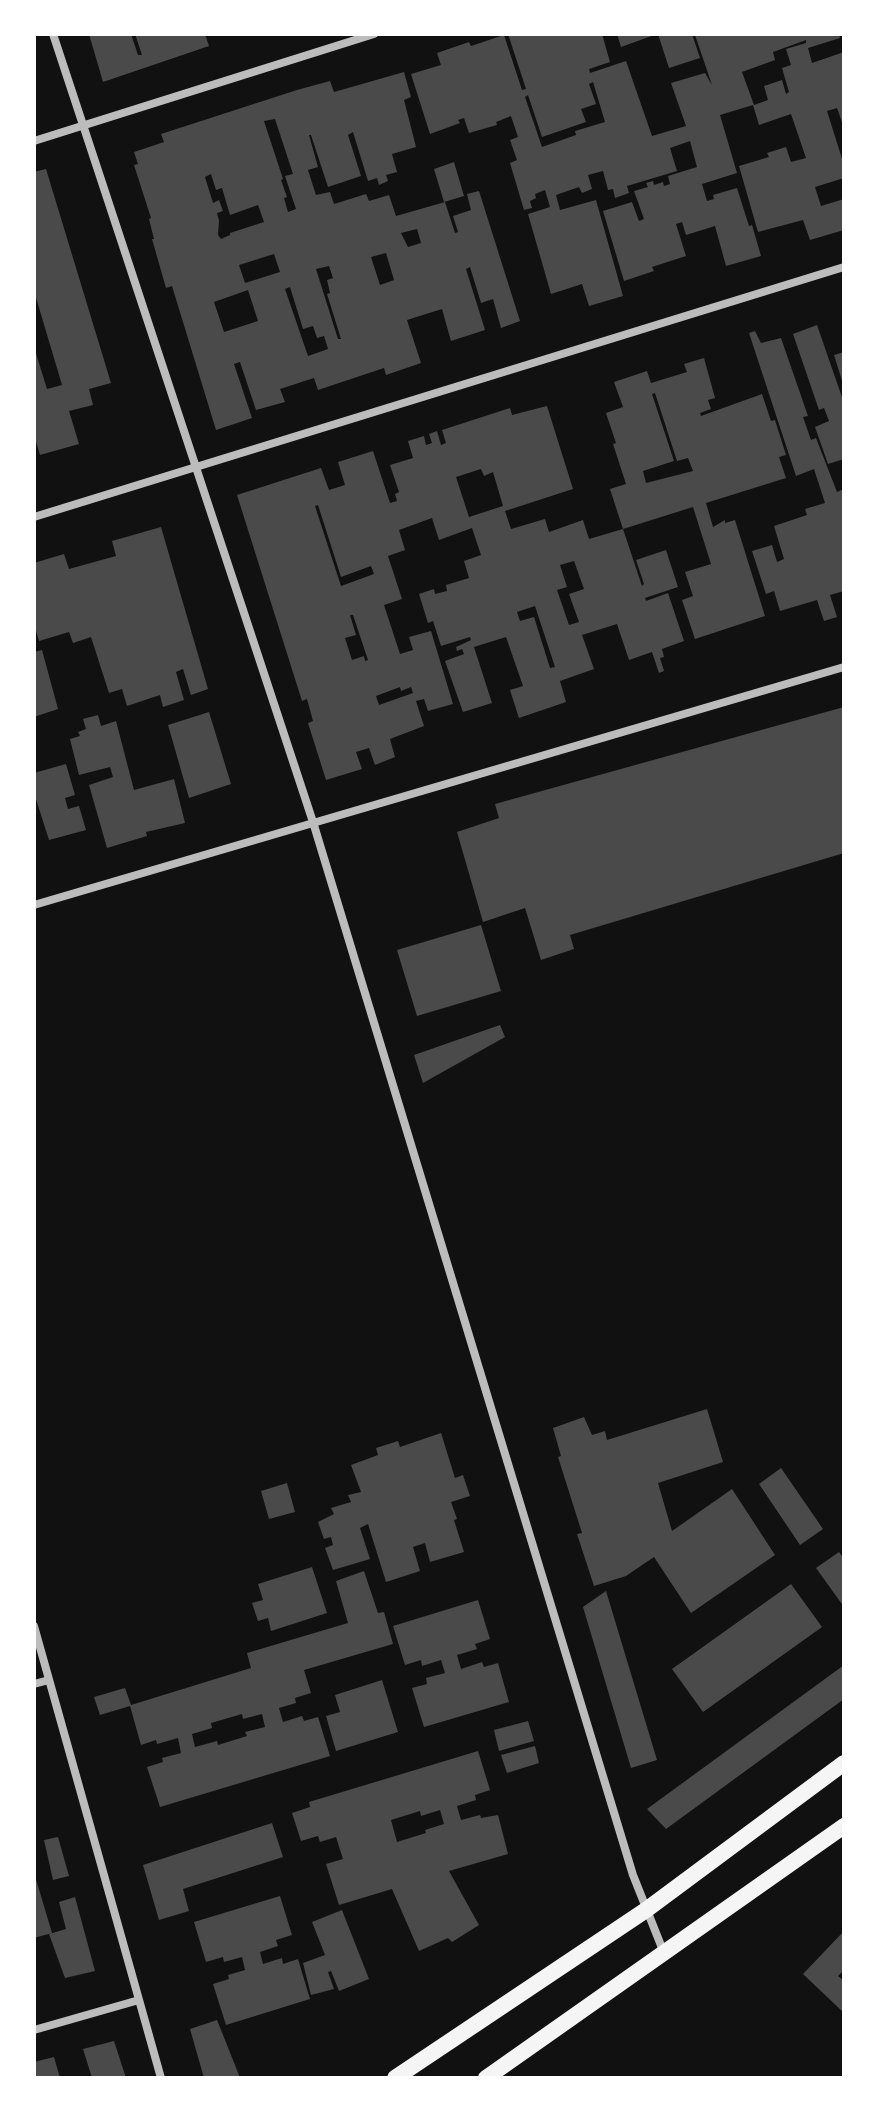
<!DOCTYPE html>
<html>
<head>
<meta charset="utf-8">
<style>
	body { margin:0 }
	#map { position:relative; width:878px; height:2112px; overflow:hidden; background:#111; font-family:Manrope,sans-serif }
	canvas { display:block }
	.frame { position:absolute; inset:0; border:36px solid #fff; pointer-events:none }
</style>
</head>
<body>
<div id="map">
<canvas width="878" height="2112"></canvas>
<div class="frame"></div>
</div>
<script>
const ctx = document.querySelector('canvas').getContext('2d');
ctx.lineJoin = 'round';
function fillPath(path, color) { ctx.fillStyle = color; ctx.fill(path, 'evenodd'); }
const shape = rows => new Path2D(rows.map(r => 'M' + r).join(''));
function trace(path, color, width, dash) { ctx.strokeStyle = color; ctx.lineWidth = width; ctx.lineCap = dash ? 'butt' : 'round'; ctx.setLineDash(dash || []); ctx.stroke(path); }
const building = shape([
	[89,34,131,34,138,55,142,55,135,34,205,34,209,46,103,82],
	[508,34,602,34,610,62,589,69,590,73,626,61,652,136,686,126,671,83,705,73,712,85,695,35,839,34,840,38,808,48,812,63,844,52,844,128,837,108,827,111,844,165,844,178,815,187,821,206,844,199,844,230,810,240,803,220,758,232,739,166,769,157,767,153,786,147,791,162,806,158,791,114,759,125,753,105,720,115,737,173,702,184,707,201,714,199,713,195,737,188,749,226,752,225,761,256,726,266,715,226,686,235,682,222,676,224,686,256,652,267,654,271,624,281,603,211,632,202,639,221,644,219,634,191,648,187,646,183,653,181,654,185,663,182,664,186,670,184,668,176,697,167,690,141,670,148,677,171,627,186,629,193,615,198,613,189,608,190,603,171,588,175,592,189,582,193,579,187,556,195,560,210,596,200,623,296,589,306,582,284,551,294,528,214,550,207,545,190,535,194,536,198,530,201,532,208,524,210,510,163,517,160,510,140,518,137,511,116,496,122,497,125,469,133,464,118,458,120,460,123,430,134,411,74,441,65,437,53,469,42,471,46,504,35,522,90,526,89],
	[806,40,806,43,786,49,791,65,782,68,789,92,786,94,782,80,764,86,768,100,754,105,742,72,775,60,773,52],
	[593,82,605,122,575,131,576,135,542,147,525,97,528,95,542,137,586,122,581,109,596,104,589,84],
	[617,34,657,34,621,47],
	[658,34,692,34,700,58,669,68],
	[404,72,411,97,404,100,416,147,392,154,397,172,386,175,388,181,379,185,377,178,368,181,353,132,348,135,361,176,328,187,311,135,309,135,318,167,308,170,316,195,330,192,334,204,366,194,369,201,389,195,396,216,445,202,455,233,458,232,453,216,471,210,467,194,479,191,520,321,501,328,493,299,481,303,470,267,466,269,485,330,451,341,442,309,407,320,421,363,386,375,384,368,318,390,314,378,280,389,285,402,256,410,240,362,234,364,252,418,216,430,172,286,166,288,152,239,154,239,149,219,151,218,134,165,138,164,134,152,164,142,161,134,297,90,330,81,334,92],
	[275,119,293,174,285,176,296,209,288,212,284,198,287,197,281,180,283,179,264,121],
	[211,174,216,190,222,188,230,215,258,205,264,222,230,233,230,235,221,239,218,235,219,221,217,213,223,211,219,200,213,203,205,177],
	[417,229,421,243,408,247,401,233],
	[386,253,394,280,380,285,371,257],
	[274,254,280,272,245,283,239,265],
	[329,266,333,278,327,280,330,293,327,294,341,339,338,339,316,269],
	[290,287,303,329,313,326,317,338,324,336,328,349,308,356,285,289],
	[248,290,258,321,224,332,214,302],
	[454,162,464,196,444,202,434,169],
	[46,169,111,383,89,389,93,405,69,411,79,444,40,455,34,435,34,347,47,389,62,385,34,291,34,172],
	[817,325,844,403,844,459,828,464,815,427,829,421,824,408,819,410,793,334],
	[755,331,761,343,781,338,808,416,803,417,811,440,816,438,837,492,844,489,844,591,830,595,837,617,824,621,817,600,780,611,774,591,766,594,752,551,772,545,777,562,784,559,774,526,807,515,805,509,825,503,814,469,796,476,749,333],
	[844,352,844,384,843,384,834,355],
	[704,358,715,398,708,400,711,409,700,413,701,416,762,394,771,421,775,420,786,455,779,457,786,478,706,503,713,527,725,520,725,523,735,520,765,616,695,639,682,600,693,596,685,572,711,564,693,507,623,529,610,489,626,484,613,444,616,443,606,413,623,407,614,382,647,371,651,383,687,372,684,364],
	[655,393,677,461,688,458,693,471,646,483,643,471,674,461,652,394],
	[547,406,573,489,505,511,511,529,545,519,549,532,583,520,589,539,623,529,642,586,644,584,636,560,666,550,678,587,645,598,646,601,668,593,684,641,662,649,664,657,660,658,664,671,659,673,652,652,629,660,617,624,582,635,594,669,560,681,566,702,519,718,510,690,523,686,506,637,474,647,492,703,463,712,445,661,464,654,462,649,457,651,456,647,471,640,470,637,441,646,433,621,428,623,419,594,434,589,435,594,447,591,446,585,469,578,464,561,481,555,472,528,439,540,432,518,399,530,405,550,388,556,402,599,384,605,400,654,413,650,409,637,431,631,453,704,428,711,424,699,416,701,424,726,390,739,395,757,375,765,369,748,356,752,362,769,326,780,308,723,313,721,307,699,302,701,237,495,321,468,329,490,345,485,338,462,373,451,390,503,397,501,395,494,399,492,390,465,413,458,408,441,424,436,426,445,432,443,429,434,437,431,441,445,446,443,442,430,510,408,512,415],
	[481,469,484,476,493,472,503,506,469,517,456,477],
	[318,505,341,577,371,566,374,574,341,586,315,506],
	[574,561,584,589,569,594,579,622,569,625,557,590,567,587,560,565],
	[535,606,555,667,550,668,534,617,520,621,517,612],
	[350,615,353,615,368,660,365,661,364,656,352,660,345,638,356,635],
	[400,687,401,691,411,687,413,693,379,705,376,696],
	[161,527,208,689,191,695,183,669,176,672,184,700,163,707,160,695,127,706,122,689,109,693,91,637,73,643,69,632,39,641,34,624,34,563,64,554,69,569,116,556,112,541],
	[42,650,58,709,34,717,34,652],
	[844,707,844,853,570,935,574,949,541,960,525,908,483,922,457,832,499,818,495,804],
	[209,712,231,784,189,798,168,725],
	[98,715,101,726,116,721,134,790,174,779,185,823,146,832,147,836,107,848,89,785,113,777,110,767,79,775,70,739,80,736,78,732,86,729,83,719],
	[66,764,75,795,65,798,68,809,79,806,86,830,49,840,34,793,34,773],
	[481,925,501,991,417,1016,397,950],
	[500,1025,505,1037,423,1083,414,1055],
	[707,1409,723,1462,658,1483,672,1531,732,1489,775,1555,691,1613,654,1557,626,1576,594,1586,577,1534,582,1533,558,1457,561,1456,553,1428,584,1417,592,1435,605,1431,607,1440],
	[441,1433,455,1478,463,1475,470,1496,451,1502,457,1519,454,1520,464,1552,430,1562,425,1543,413,1547,420,1571,386,1582,368,1524,360,1528,370,1559,333,1570,325,1548,333,1545,331,1537,324,1539,318,1522,334,1514,331,1508,351,1502,348,1495,361,1492,351,1465,378,1455,376,1448,398,1441,400,1447],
	[781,1468,823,1529,800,1545,759,1484],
	[287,1483,295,1512,269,1519,261,1491],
	[839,1552,844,1559,844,1607,816,1568],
	[312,1567,327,1613,271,1631,268,1618,258,1621,252,1603,263,1600,258,1584],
	[364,1571,378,1613,384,1612,393,1644,304,1670,311,1693,295,1698,296,1703,279,1708,283,1722,302,1716,304,1721,318,1717,330,1756,160,1807,147,1767,163,1762,162,1758,181,1753,178,1738,157,1744,156,1740,141,1745,130,1706,100,1715,94,1697,125,1688,131,1705,251,1668,247,1653,348,1623,336,1581],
	[242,1714,243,1719,262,1714,265,1727,245,1732,247,1736,218,1745,217,1741,195,1747,192,1734,212,1728,211,1723],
	[791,1584,822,1627,703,1712,672,1669],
	[606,1591,657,1760,631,1768,583,1607],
	[478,1600,490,1639,475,1644,477,1649,457,1655,461,1669,482,1662,484,1667,498,1663,509,1702,424,1727,412,1688,427,1684,426,1678,445,1673,441,1660,422,1666,421,1660,405,1665,393,1626],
	[844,1665,844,1699,666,1829,647,1809],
	[382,1680,398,1732,336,1751,326,1716,340,1712,335,1695],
	[528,1721,534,1741,499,1751,494,1730],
	[535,1746,539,1763,507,1773,501,1755],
	[478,1751,490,1790,475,1795,476,1800,457,1806,461,1820,480,1815,481,1818,498,1815,508,1854,449,1871,479,1925,452,1942,448,1938,419,1951,392,1889,339,1905,326,1864,343,1859,336,1837,320,1842,318,1836,301,1841,292,1813,310,1807,309,1802],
	[440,1810,444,1824,425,1830,426,1833,397,1842,391,1820,420,1811,421,1816],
	[272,1823,283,1857,183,1889,189,1911,159,1920,143,1865],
	[58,1837,69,1876,53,1880,44,1840],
	[35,1876,52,1933,34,1938,34,1877],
	[280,1896,292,1935,276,1940,278,1946,260,1952,263,1964,282,1958,283,1964,298,1959,310,1999,226,2025,213,1984,229,1979,228,1975,245,1970,242,1957,224,1962,223,1957,206,1962,194,1922],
	[75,1897,95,1971,65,1978,49,1934,66,1929,59,1902],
	[342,1910,369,1979,339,1991,331,1971,328,1972,334,1989,311,1995,303,1963,325,1955,312,1922],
	[844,1931,844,1970,838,1976,844,1981,844,2013,803,1974],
	[217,2020,235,2065,240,2078,204,2078,190,2029],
	[114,2041,126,2078,92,2078,83,2049],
	[54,2057,60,2078,34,2078,34,2062]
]);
const minor = shape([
	[53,34,313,822,633,1875,664,1953],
	[34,141,374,34],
	[34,517,844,267],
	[34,905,844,667],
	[34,1626,161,2078],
	[34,1684,49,1680],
	[34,2030,139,2000]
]);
const secondary = shape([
	[395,2078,646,1910,844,1763],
	[486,2078,844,1826]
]);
fillPath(building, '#4a4a4a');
trace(minor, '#bcbcbc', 8);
trace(secondary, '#f5f5f5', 16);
</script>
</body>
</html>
